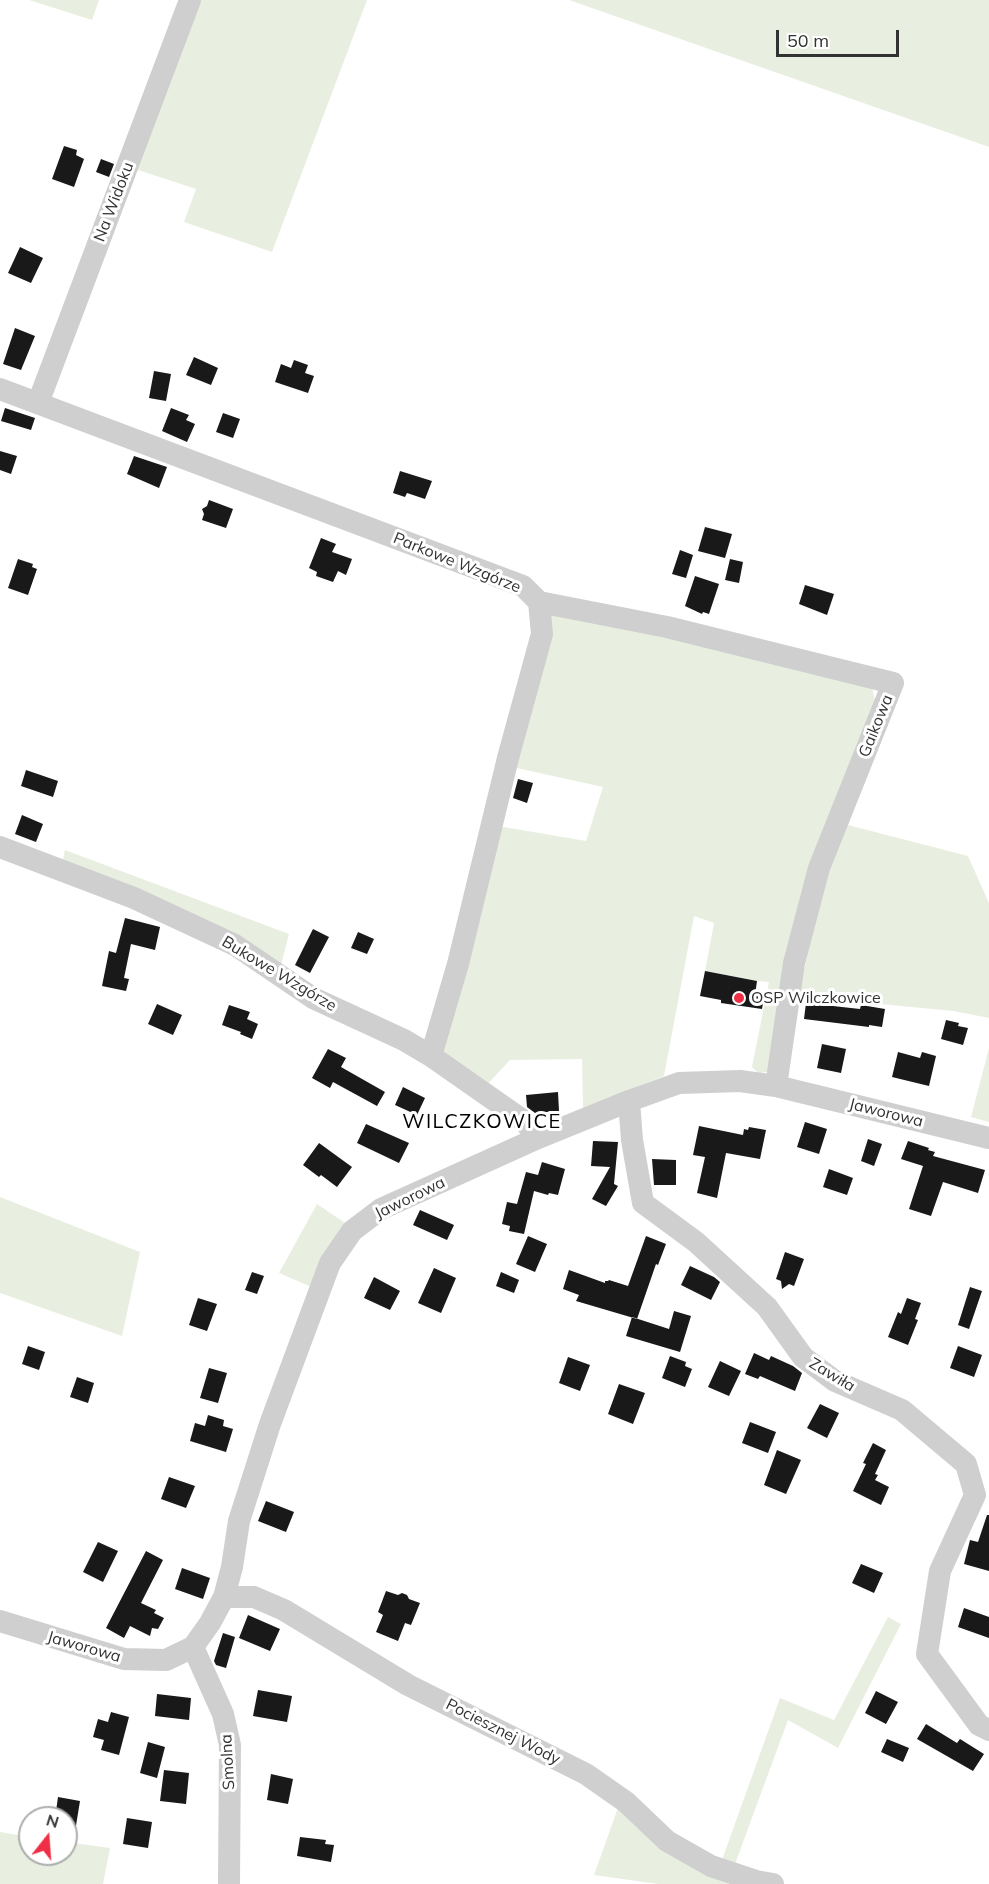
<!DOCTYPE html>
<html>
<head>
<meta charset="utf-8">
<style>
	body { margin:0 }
	#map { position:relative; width:989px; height:1884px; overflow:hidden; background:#fff; font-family:Mulish,sans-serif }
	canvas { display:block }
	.north { position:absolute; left:18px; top:1806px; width:60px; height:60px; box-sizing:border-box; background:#fff; border:2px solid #adadad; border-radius:50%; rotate:17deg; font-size:16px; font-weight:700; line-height:24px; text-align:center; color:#323232 }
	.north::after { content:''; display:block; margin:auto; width:21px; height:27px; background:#ee2f45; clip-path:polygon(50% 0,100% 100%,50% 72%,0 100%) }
	.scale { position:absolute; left:776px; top:30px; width:123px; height:27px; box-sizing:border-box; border:3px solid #323232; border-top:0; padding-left:8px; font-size:18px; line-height:21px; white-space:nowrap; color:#323232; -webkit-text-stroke:4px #fff; paint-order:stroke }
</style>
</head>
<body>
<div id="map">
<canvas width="989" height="1884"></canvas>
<div class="north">N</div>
<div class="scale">50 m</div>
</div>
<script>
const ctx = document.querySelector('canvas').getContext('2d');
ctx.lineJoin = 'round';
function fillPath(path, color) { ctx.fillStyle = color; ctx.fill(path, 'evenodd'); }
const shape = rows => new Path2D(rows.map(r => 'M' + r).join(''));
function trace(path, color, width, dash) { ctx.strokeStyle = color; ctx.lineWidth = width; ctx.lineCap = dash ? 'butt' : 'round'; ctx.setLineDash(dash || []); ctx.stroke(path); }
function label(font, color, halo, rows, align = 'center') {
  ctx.font = font + ' Mulish,sans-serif'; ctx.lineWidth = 6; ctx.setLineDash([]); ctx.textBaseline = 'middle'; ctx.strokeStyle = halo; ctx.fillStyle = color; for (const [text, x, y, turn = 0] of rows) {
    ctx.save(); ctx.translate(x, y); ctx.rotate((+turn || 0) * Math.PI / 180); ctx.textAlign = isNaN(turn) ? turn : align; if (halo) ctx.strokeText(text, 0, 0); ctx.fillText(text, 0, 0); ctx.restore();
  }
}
const green = shape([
	[29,0,99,0,92,20],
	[179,0,367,0,272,252,184,222,196,189,129,167],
	[569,0,989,0,989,147],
	[550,613,682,637,872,687,876,706,768,1072,758,1073,752,1067,769,982,757,981,705,971,714,923,694,916,664,1076,583,1108,582,1059,510,1060,484,1088,443,1051,498,826,586,841,603,787,512,767],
	[848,825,968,856,989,903,989,1018,953,1011,798,996,825,879],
	[65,850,289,934,280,969,63,859],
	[989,1048,989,1122,971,1117],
	[0,1197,140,1252,122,1336,0,1293],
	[317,1204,348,1225,314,1288,279,1273],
	[888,1617,901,1624,838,1748,788,1720,731,1875,757,1884,658,1884,594,1875,620,1802,582,1763,718,1871,780,1698,834,1720],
	[0,1832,30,1837,30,1854,66,1854,66,1842,110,1848,103,1884,0,1884]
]);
const building = shape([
	[64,146,77,150,76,155,84,159,74,187,52,179],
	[101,159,114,164,109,177,96,172],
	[20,247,43,258,31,283,8,273],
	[15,328,35,336,21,370,3,364],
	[194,357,218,368,211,385,186,375],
	[294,360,308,365,305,373,314,376,308,393,275,382,281,364,291,368],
	[154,371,171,374,166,401,149,398],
	[5,408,35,418,31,430,1,421],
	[171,408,189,415,186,420,195,424,187,442,162,431],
	[223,413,240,419,233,438,216,432],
	[0,451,17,456,11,474,0,470],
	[134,456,167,467,159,488,127,474],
	[400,471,432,481,425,499,407,493,405,497,393,493],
	[209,500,233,509,226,528,202,520,204,514,202,509,207,506],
	[705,527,732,534,725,558,698,551],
	[321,538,336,544,332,552,352,559,346,575,338,571,333,582,316,576,317,572,309,568],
	[680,550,693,555,686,578,672,574],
	[18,559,33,564,32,567,37,569,28,595,8,588],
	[730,559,743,562,739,583,725,580],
	[695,576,719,584,709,614,703,612,702,614,685,606],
	[805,585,834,594,827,615,799,604],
	[26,770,58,781,53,797,21,786],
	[518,779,533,783,527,803,513,798],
	[22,815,43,824,36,842,15,834],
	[125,918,160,927,155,950,131,944,124,978,129,979,126,991,102,986,109,951,116,953],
	[313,929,329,937,310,973,295,965],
	[358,932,374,939,367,954,351,948],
	[705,971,757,981,755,995,764,997,762,1009,721,1003,721,1000,700,996],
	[806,1003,860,1009,861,1005,885,1009,882,1027,869,1025,869,1027,804,1019],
	[157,1004,182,1015,173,1035,148,1024],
	[229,1005,250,1012,247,1019,258,1024,252,1039,240,1034,241,1032,222,1025],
	[946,1020,959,1023,958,1026,968,1028,963,1045,941,1039],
	[822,1044,846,1049,841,1073,817,1068],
	[328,1049,346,1058,341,1067,385,1092,377,1106,333,1082,330,1088,312,1078],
	[898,1052,920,1058,922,1052,936,1056,929,1086,892,1077],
	[403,1087,425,1098,417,1115,395,1105],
	[558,1092,559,1111,535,1113,527,1107,526,1095],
	[805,1122,827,1129,819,1154,797,1147],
	[366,1124,409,1143,399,1163,357,1143],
	[699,1126,743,1135,744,1129,748,1130,749,1127,766,1130,760,1159,726,1153,717,1198,697,1193,705,1157,693,1155],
	[868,1139,882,1144,874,1166,861,1161],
	[593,1141,618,1142,614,1184,618,1186,606,1206,592,1199,610,1167,591,1166],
	[908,1141,929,1148,928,1150,935,1152,933,1156,985,1170,978,1193,943,1182,931,1216,909,1209,923,1166,901,1159],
	[319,1143,352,1167,337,1187,321,1175,319,1177,303,1165],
	[652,1159,676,1160,676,1185,654,1185],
	[542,1162,565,1169,558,1195,549,1193,548,1195,534,1191,524,1234,509,1231,510,1226,502,1224,507,1202,517,1204,526,1172,538,1175],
	[829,1169,853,1178,847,1195,823,1187],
	[420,1210,454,1225,447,1240,413,1225],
	[528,1236,547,1244,535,1272,516,1264],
	[646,1236,666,1244,658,1265,656,1264,637,1319,576,1301,579,1295,563,1289,569,1270,605,1283,605,1281,608,1281,609,1280,628,1286],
	[785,1252,804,1259,794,1286,789,1284,782,1289,781,1281,776,1279],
	[690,1266,714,1277,720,1282,711,1300,681,1285],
	[434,1268,456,1278,441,1313,418,1303],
	[252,1272,264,1276,257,1294,245,1290],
	[501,1272,519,1280,514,1293,496,1286],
	[374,1277,400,1291,390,1310,364,1298],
	[970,1287,982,1291,969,1329,958,1325],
	[198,1298,217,1304,207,1331,189,1325],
	[907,1298,921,1303,915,1319,918,1320,908,1345,888,1337,898,1312,901,1314],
	[674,1311,691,1316,680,1352,626,1336,632,1317,669,1329],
	[28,1346,45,1352,39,1370,22,1364],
	[958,1346,982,1355,974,1377,950,1368],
	[754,1353,769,1360,771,1356,793,1366,802,1373,795,1391,760,1376,758,1379,745,1374],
	[670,1356,686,1362,685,1366,692,1369,685,1387,662,1378],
	[568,1357,590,1365,580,1391,559,1383],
	[720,1361,741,1371,729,1396,708,1387],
	[209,1368,227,1373,218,1403,200,1398],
	[77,1377,94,1383,88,1403,70,1397],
	[619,1384,645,1393,633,1424,608,1414],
	[820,1404,839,1413,827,1438,807,1428],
	[208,1415,224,1420,223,1426,233,1429,226,1452,190,1441,195,1423,205,1426],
	[750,1422,776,1432,768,1453,742,1443],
	[873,1443,886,1450,875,1474,878,1475,875,1480,889,1487,881,1505,853,1491,866,1464,863,1463],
	[777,1450,801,1460,786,1494,764,1485],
	[169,1477,195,1486,186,1508,161,1499],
	[266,1501,294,1512,286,1532,258,1521],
	[987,1515,989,1515,989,1571,964,1564,970,1540,978,1542],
	[98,1542,118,1551,103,1582,83,1572],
	[146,1551,163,1560,141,1603,156,1610,154,1613,164,1618,158,1629,152,1628,150,1636,130,1626,124,1638,106,1628],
	[861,1564,883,1573,874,1593,852,1583],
	[182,1568,210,1578,203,1599,175,1589],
	[386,1591,398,1595,402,1593,407,1595,409,1599,420,1603,411,1625,405,1623,398,1641,376,1632,383,1615,378,1612],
	[964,1608,989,1617,989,1638,958,1627],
	[248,1615,280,1629,270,1651,239,1638],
	[223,1633,235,1637,226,1668,216,1665,214,1661],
	[258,1690,292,1696,287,1722,253,1716],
	[876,1691,898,1702,886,1724,865,1713],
	[157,1694,191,1698,189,1720,155,1716],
	[111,1712,129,1717,119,1755,101,1750,104,1740,93,1737,98,1719,108,1722],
	[926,1724,957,1743,960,1739,984,1754,973,1771,917,1739],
	[887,1739,909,1748,903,1762,881,1752],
	[148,1742,165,1747,157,1778,140,1773],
	[164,1770,189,1773,186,1804,160,1801],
	[271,1774,293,1779,288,1804,267,1800],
	[58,1797,80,1801,73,1844,66,1843,66,1818,55,1818],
	[127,1818,152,1822,148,1848,123,1844],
	[300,1837,326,1840,325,1844,334,1845,331,1862,297,1856]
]);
const minor = shape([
	[0,389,523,586,539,602,542,634,508,758,458,964,431,1056],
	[38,403,190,0],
	[539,602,667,627,893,683,819,868,794,963,776,1086],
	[0,847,134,898,235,945,313,998,404,1040,431,1056,524,1121,538,1138],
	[629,1101,632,1140,643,1203,696,1242,767,1307,803,1357,835,1381,902,1410,966,1464,975,1495,940,1571,927,1654,979,1725,989,1730],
	[224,1597,254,1597,284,1610,408,1685,586,1774,626,1802,667,1841,711,1866,756,1881,773,1884],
	[0,1621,124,1659,166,1660,193,1647,210,1623,224,1597,232,1567,239,1521,270,1424,330,1263,352,1231,381,1209,538,1138,629,1101,679,1083,740,1081,776,1086,989,1138],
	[193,1647,223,1714,230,1745,229,1884]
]);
const markers = [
	[739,998,6,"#ee2f45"]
];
const streetNames = [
	["Na Widoku",114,202,-69],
	["Parkowe Wzgórze",457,563,22],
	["Gaikowa",876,726,-68],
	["Bukowe Wzgórze",279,974,31],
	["Jaworowa",886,1113,14],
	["Jaworowa",410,1198,-26],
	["Zawiła",832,1375,31],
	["Jaworowa",84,1647,16],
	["Pociesznej Wody",503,1732,27],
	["Smolna",228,1762,-93]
];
const poiNames = [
	["OSP Wilczkowice",751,998]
];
const quarterNames = [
	["WILCZKOWICE",482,1122]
];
fillPath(green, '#e9efe0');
fillPath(building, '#191919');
trace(minor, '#cfcfcf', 22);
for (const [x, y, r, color] of markers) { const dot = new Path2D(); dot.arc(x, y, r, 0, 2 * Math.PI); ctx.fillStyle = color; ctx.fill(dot); trace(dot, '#fff', 2); }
label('16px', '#323232', '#fff', streetNames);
label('16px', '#323232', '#fff', poiNames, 'left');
ctx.letterSpacing = '1.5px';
label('20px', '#000', '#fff', quarterNames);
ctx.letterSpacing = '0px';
</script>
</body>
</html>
